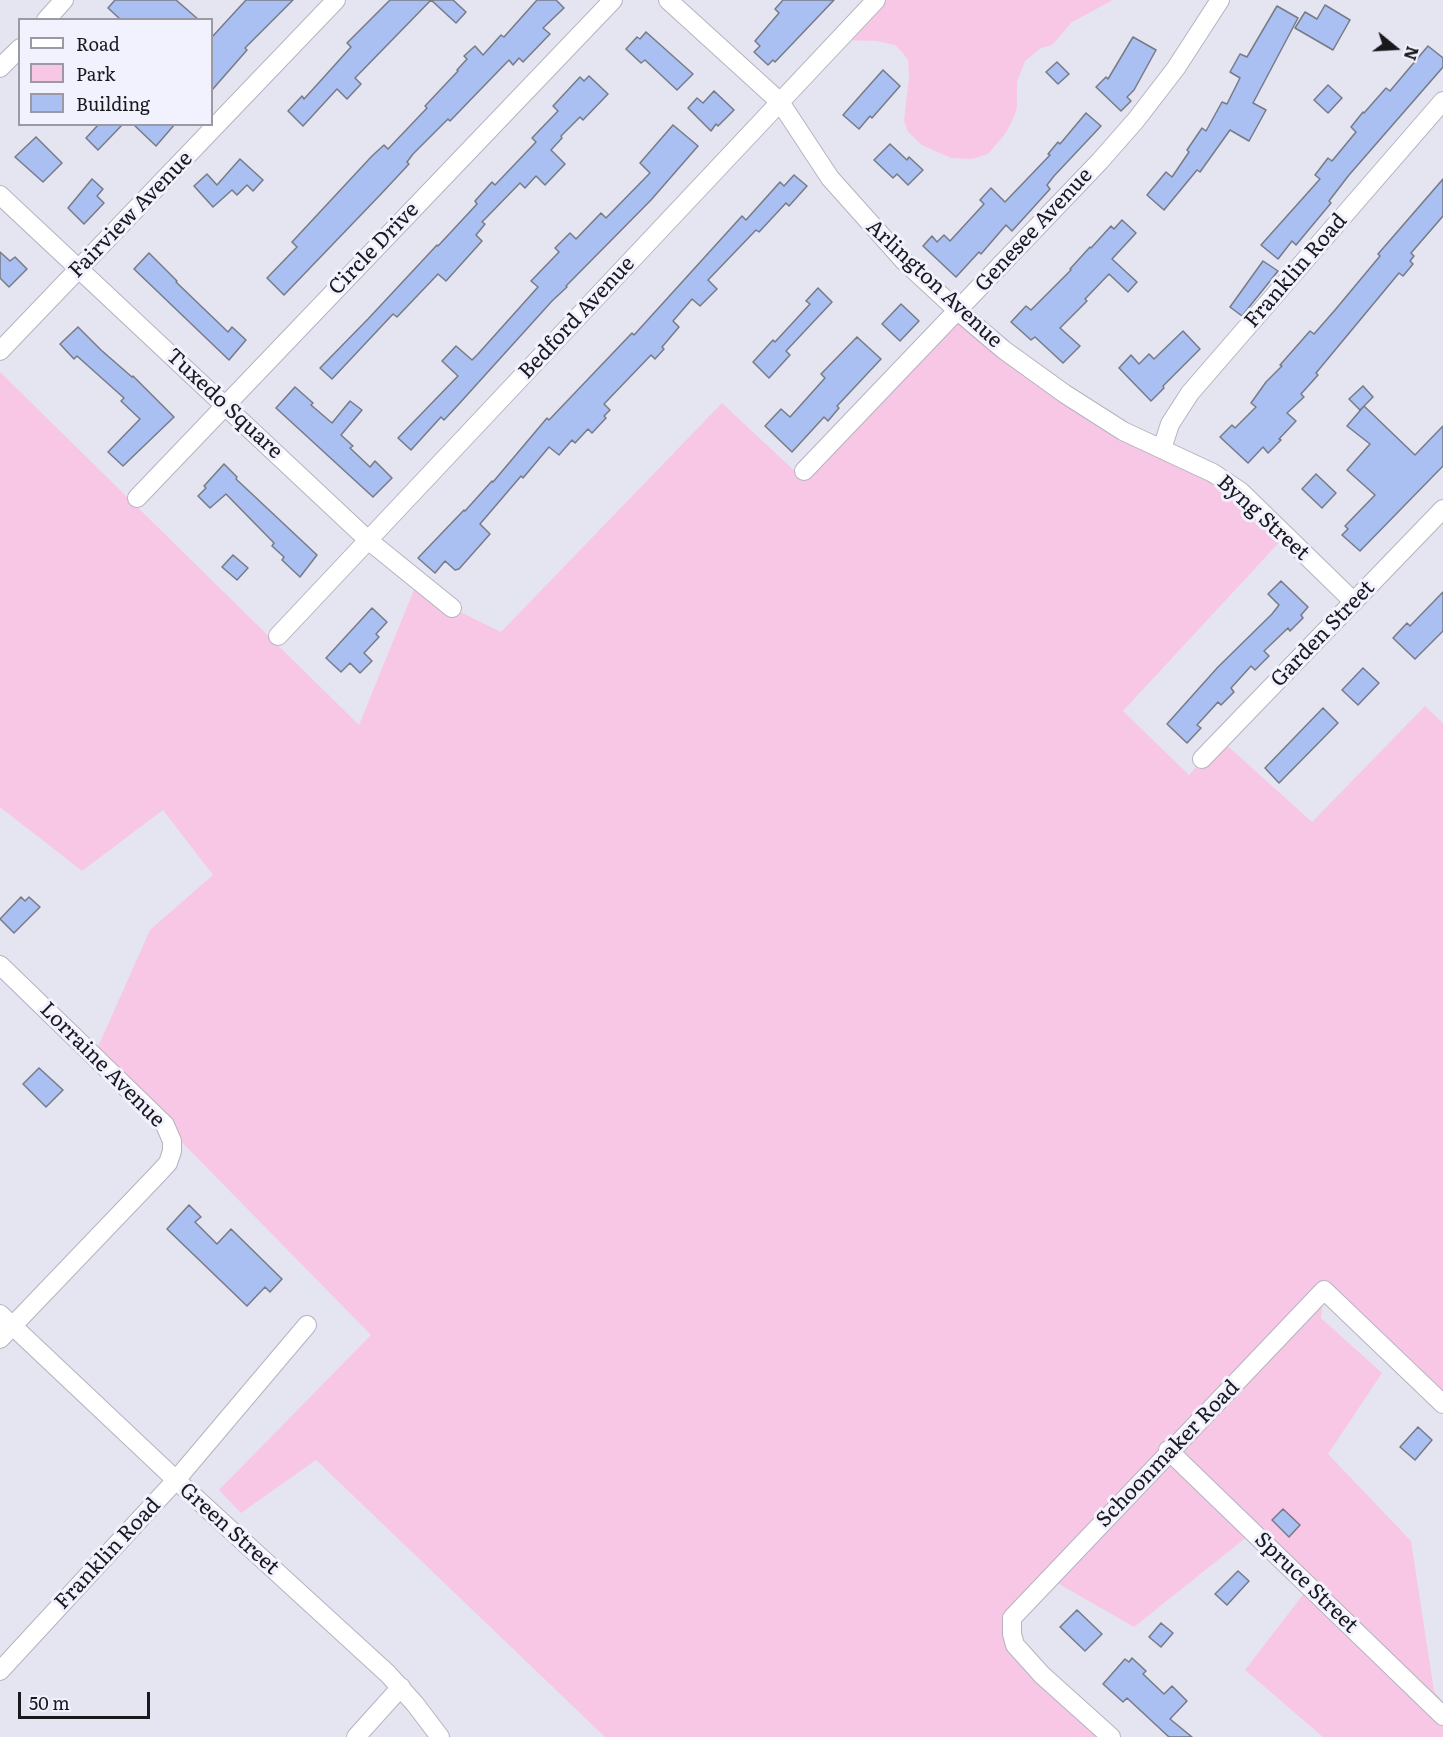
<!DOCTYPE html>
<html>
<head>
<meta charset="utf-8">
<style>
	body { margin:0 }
	#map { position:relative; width:1443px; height:1737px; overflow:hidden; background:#e5e4f1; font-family:Literata,serif }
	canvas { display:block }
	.legend { position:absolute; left:18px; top:18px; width:195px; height:108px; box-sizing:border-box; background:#f2f1fe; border:2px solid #9b9aa4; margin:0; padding:8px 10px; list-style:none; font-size:18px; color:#19181d }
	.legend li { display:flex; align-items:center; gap:12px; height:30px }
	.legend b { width:30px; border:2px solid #9b9aa4 }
	.north { position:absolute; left:1365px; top:18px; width:60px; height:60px; -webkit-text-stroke:4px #f2f1fe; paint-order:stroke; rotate:108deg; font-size:16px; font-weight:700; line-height:24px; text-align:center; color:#19181d }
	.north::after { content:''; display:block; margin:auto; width:21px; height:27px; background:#19181d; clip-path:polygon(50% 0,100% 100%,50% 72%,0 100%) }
	.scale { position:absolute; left:18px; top:1692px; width:132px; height:27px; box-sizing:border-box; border:3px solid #19181d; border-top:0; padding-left:8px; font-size:18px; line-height:21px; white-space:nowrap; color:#19181d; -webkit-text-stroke:4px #f2f1fe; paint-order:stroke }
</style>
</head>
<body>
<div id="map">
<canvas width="1443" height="1737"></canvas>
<ul class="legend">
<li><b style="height:8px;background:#fff"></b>Road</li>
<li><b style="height:16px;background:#f8c7e6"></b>Park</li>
<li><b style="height:16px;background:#aabff2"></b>Building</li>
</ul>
<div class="north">N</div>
<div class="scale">50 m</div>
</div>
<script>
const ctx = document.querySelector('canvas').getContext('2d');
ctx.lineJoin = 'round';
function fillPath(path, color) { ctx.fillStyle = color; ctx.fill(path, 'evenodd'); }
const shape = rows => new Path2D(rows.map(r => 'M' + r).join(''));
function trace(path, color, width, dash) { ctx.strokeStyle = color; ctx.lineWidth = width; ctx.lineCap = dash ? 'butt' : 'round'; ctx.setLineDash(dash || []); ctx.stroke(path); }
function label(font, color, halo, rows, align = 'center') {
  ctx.font = font + ' Literata,serif'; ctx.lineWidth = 6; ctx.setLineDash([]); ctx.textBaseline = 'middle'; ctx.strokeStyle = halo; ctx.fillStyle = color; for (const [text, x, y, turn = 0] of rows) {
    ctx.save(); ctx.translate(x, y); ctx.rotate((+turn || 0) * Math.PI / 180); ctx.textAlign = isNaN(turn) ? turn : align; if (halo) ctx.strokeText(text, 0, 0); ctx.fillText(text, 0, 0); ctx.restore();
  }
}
const green = shape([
	[876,0,1113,0,1072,22,1052,45,1041,48,1025,61,1017,82,1017,108,1014,117,1005,134,988,154,972,159,951,158,922,145,908,132,904,121,909,77,908,60,903,53,895,45,877,41,839,40],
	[958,311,1065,394,1213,473,1286,535,1123,711,1189,775,1221,740,1312,822,1425,706,1443,723,1443,1404,1324,1291,1321,1318,1382,1373,1328,1454,1411,1541,1434,1691,1443,1702,1443,1737,1323,1737,1245,1670,1309,1587,1253,1532,1134,1627,1047,1577,1012,1634,1111,1737,605,1737,316,1460,241,1513,219,1490,371,1335,165,1125,94,1056,150,930,213,875,163,810,82,871,0,807,0,372,359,725,418,580,452,608,501,632,722,403,800,476]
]);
const building = shape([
	[115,0,176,0,199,20,121,20,108,8,115,0],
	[246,0,293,0,245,48,247,50,212,90,212,37,246,0],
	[390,0,453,0,466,12,456,23,431,0,355,78,361,84,347,99,337,89,303,126,288,111,302,96,304,99,324,77,351,47,347,43,390,0],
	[537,0,556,0,564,8,543,28,550,34,523,62,519,58,513,65,509,60,450,121,448,119,413,154,407,162,409,164,381,194,284,295,267,278,297,247,292,242,372,156,384,145,388,149,427,108,425,106,458,71,457,70,467,59,464,56,475,46,483,55,501,35,504,37,537,0],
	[783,0,834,0,775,62,773,60,768,65,754,52,760,46,755,41,779,13,775,9,783,0],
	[1325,5,1350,20,1333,50,1295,28,1305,12,1317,19,1325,5],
	[1277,6,1298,18,1253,103,1266,110,1249,141,1230,130,1200,172,1197,170,1164,210,1147,195,1166,172,1172,177,1189,152,1187,150,1202,128,1206,131,1222,102,1227,104,1240,78,1230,72,1240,54,1247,57,1277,6],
	[646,32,693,74,677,90,645,60,641,63,626,49,637,37,640,39,646,32],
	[1133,37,1156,50,1134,90,1127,97,1131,101,1121,111,1096,87,1106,77,1108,79,1133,37],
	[1428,46,1443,58,1443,67,1349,175,1329,201,1331,203,1296,245,1292,241,1278,259,1261,245,1320,179,1315,175,1328,158,1332,161,1356,132,1351,127,1363,112,1364,113,1386,88,1390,91,1428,46],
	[1057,62,1069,74,1058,84,1046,72,1057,62],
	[883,70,900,86,872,118,870,116,859,129,843,115,883,70],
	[589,76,608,94,583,120,580,117,561,136,562,138,551,150,565,164,545,185,536,176,525,188,520,183,482,222,485,224,476,235,482,241,446,281,438,274,397,317,393,314,332,379,320,368,368,319,437,245,438,246,477,204,475,201,492,182,495,185,536,142,532,138,558,111,553,106,580,77,584,81,589,76],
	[1328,85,1342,98,1328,113,1314,100,1328,85],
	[714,91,734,110,718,126,716,124,711,131,688,108,697,98,703,103,714,91],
	[1086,113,1101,126,1054,176,1047,185,1050,189,1012,231,1006,225,981,254,979,252,956,277,923,246,932,236,937,242,944,235,950,241,984,204,980,200,991,188,1005,202,1050,155,1048,154,1058,142,1060,144,1086,113],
	[99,124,123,124,98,150,86,138,99,124],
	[133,124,175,124,156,146,133,124],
	[673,125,698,146,651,200,566,286,567,287,552,301,458,405,444,420,441,417,411,450,398,438,458,376,442,361,456,346,472,360,478,354,538,287,531,281,559,252,555,248,570,233,576,239,601,213,606,218,650,173,640,163,673,125],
	[36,137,62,163,43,182,15,157,36,137],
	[890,144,907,160,909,157,923,170,908,185,897,174,893,178,874,160,890,144],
	[240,159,263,180,253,191,247,185,237,195,232,190,213,207,194,186,207,174,217,185,240,159],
	[794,175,807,186,789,206,786,203,759,232,756,230,708,280,717,289,700,306,692,299,673,321,679,327,662,347,664,349,655,359,651,355,604,404,610,410,604,416,606,418,592,433,588,429,575,443,572,440,559,455,549,447,523,478,521,476,480,524,490,534,459,569,455,570,445,561,435,573,418,558,464,510,465,511,492,481,493,482,547,418,549,420,632,333,634,335,742,216,746,220,780,182,784,186,794,175],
	[92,179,103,189,97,196,104,203,84,224,68,208,92,179],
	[1443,179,1443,216,1411,253,1414,256,1410,261,1413,264,1403,276,1399,273,1316,373,1318,375,1301,394,1304,397,1287,413,1296,421,1279,439,1281,440,1268,453,1263,447,1248,463,1220,437,1232,425,1235,428,1256,407,1251,403,1266,382,1282,366,1280,365,1310,331,1314,334,1335,310,1380,256,1378,254,1443,179],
	[1122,220,1136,233,1112,259,1137,282,1128,292,1109,274,1085,299,1087,301,1060,328,1080,346,1063,363,1035,337,1031,340,1011,322,1026,306,1031,310,1071,270,1070,269,1090,247,1091,248,1111,226,1114,229,1122,220],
	[0,252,10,261,15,257,27,269,9,287,0,278,0,252],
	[149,253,177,281,176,282,228,332,232,327,246,340,229,360,134,269,149,253],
	[1263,261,1278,271,1242,316,1230,307,1263,261],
	[818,288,832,302,786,351,790,355,769,378,753,362,773,340,775,342,810,304,806,301,818,288],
	[901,304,919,321,900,341,882,324,901,304],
	[78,327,101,350,132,377,133,376,174,417,123,466,108,452,140,419,121,401,124,398,77,356,74,359,60,344,78,327],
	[1183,331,1200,349,1163,386,1164,388,1151,401,1119,368,1131,355,1139,364,1149,354,1154,359,1183,331],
	[857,337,881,359,837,406,839,408,828,421,824,417,792,452,765,426,781,409,790,417,825,378,821,374,857,337],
	[1363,386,1373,397,1360,410,1349,399,1363,386],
	[295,387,313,403,311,405,332,423,350,401,362,410,341,435,353,446,350,448,370,467,375,461,392,478,373,497,276,408,295,387],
	[1364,406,1415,455,1443,426,1443,466,1360,551,1342,535,1348,529,1345,526,1375,495,1347,470,1370,444,1347,426,1364,406],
	[224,464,237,477,236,479,317,555,300,577,282,560,284,557,272,546,274,543,226,494,210,508,198,496,206,488,204,486,224,464],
	[1316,474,1336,493,1322,508,1302,489,1316,474],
	[233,555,248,568,237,580,222,567,233,555],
	[1281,581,1308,607,1301,615,1303,618,1290,631,1288,628,1264,651,1269,656,1255,670,1251,666,1231,688,1234,692,1221,705,1218,702,1197,725,1201,728,1187,743,1167,724,1218,667,1272,614,1279,605,1268,594,1281,581],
	[1443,592,1443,631,1415,659,1393,638,1407,623,1410,626,1443,592],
	[372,608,387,622,376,634,379,637,364,653,372,661,360,673,350,663,341,672,326,658,372,608],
	[1363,668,1379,683,1358,705,1342,690,1363,668],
	[1323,708,1338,723,1279,783,1265,768,1323,708],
	[21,897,25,901,29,897,40,907,14,933,0,919,21,897],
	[39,1068,63,1090,46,1107,23,1084,39,1068],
	[189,1205,201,1217,195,1222,217,1244,231,1229,282,1279,270,1292,265,1287,247,1306,167,1229,189,1205],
	[1418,1427,1432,1440,1415,1460,1400,1447,1418,1427],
	[1283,1509,1300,1525,1289,1537,1272,1520,1283,1509],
	[1238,1571,1249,1581,1227,1605,1215,1594,1238,1571],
	[1077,1610,1102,1634,1085,1651,1060,1627,1077,1610],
	[1161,1623,1173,1633,1161,1647,1149,1637,1161,1623],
	[1132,1658,1146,1671,1143,1674,1164,1694,1172,1686,1187,1701,1170,1719,1192,1737,1169,1737,1127,1698,1123,1702,1103,1684,1125,1659,1129,1662,1132,1658]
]);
const minor = shape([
	[668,0,780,102,830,178,905,262,958,311,1004,350,1065,394,1123,431,1213,473,1240,491,1354,602],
	[46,20,64,0],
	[0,68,20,48],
	[0,195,368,540,452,608],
	[0,351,336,0],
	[1162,449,1170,424,1190,393,1443,101],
	[804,471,1100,161,1136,120,1176,68,1220,0],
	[137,498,613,0],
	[278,636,876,0],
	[1202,759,1443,509],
	[0,965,165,1125,172,1141,172,1151,168,1163,156,1176,0,1339],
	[0,1314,176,1480,388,1674,415,1704,440,1737],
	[1168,1450,1443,1716],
	[0,1671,176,1480,307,1325],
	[356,1737,401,1687],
	[1111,1737,1042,1675,1015,1645,1012,1634,1012,1618,1324,1290,1443,1404]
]);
const streetNames = [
	["Fairview Avenue",131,215,-46],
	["Genesee Avenue",1034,230,-47],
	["Circle Drive",374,249,-46],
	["Franklin Road",1296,271,-49],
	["Arlington Avenue",934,284,43],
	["Bedford Avenue",577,318,-47],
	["Tuxedo Square",224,404,43],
	["Byng Street",1263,518,42],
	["Garden Street",1323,634,-46],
	["Lorraine Avenue",102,1065,45],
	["Schoonmaker Road",1168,1454,-46],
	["Green Street",229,1529,42],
	["Franklin Road",108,1554,-47],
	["Spruce Street",1306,1583,44]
];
fillPath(green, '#f8c7e6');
fillPath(building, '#aabff2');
trace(building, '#767b86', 1.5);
trace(minor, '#b5b3c0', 20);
trace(minor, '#fff', 18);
label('21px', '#19181d', '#f2f1fe', streetNames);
</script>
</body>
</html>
